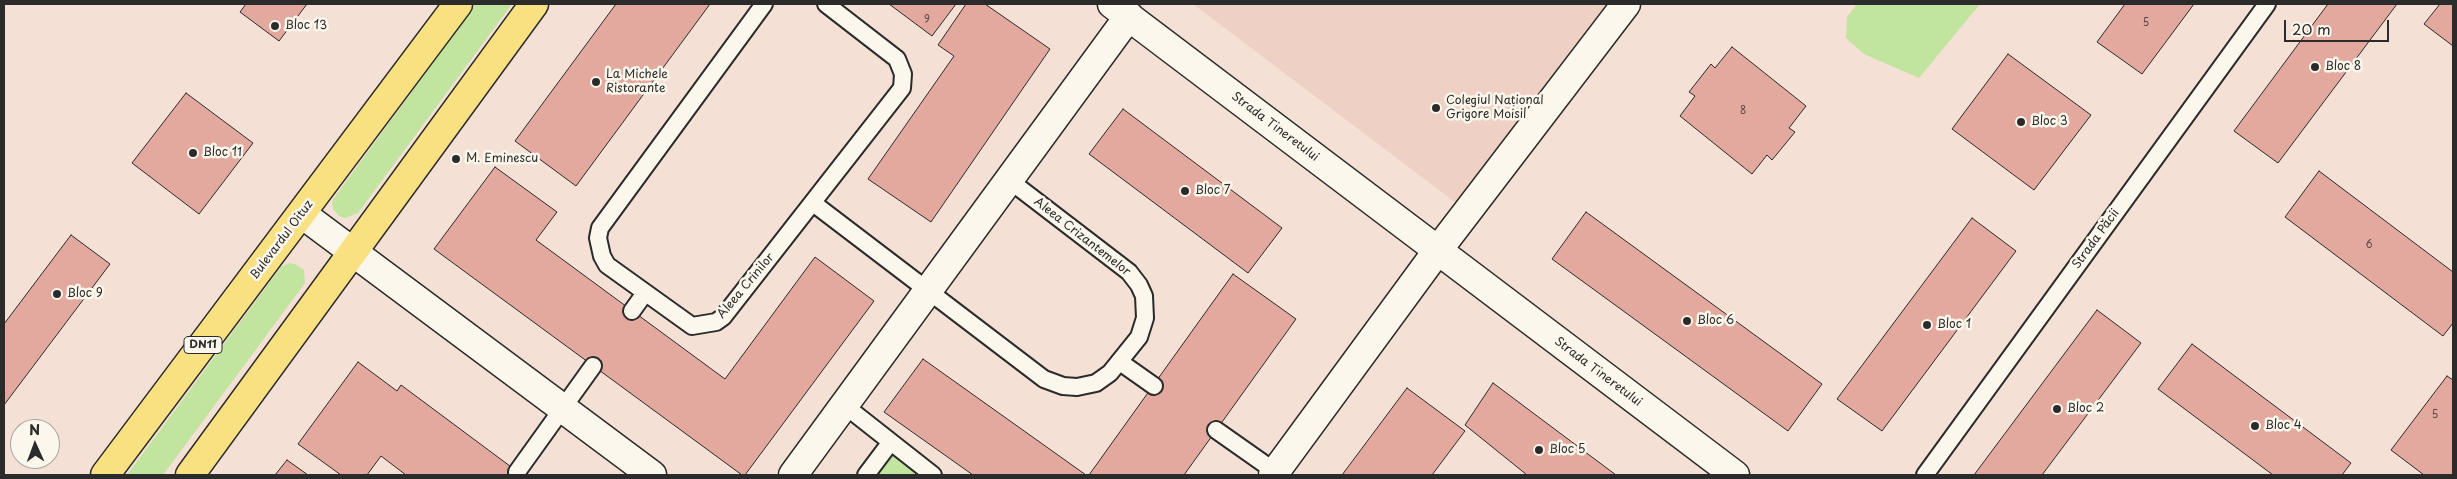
<!DOCTYPE html>
<html>
<head>
<meta charset="utf-8">
<style>
	body { margin:0 }
	#map { position:relative; width:2457px; height:479px; overflow:hidden; background:#f4e0d5; font-family:"Playpen Sans",sans-serif }
	canvas { display:block }
	.frame { position:absolute; inset:0; border:5px solid #2b2b2b; pointer-events:none }
	.north { position:absolute; left:10px; top:419px; width:50px; height:50px; box-sizing:border-box; background:#fbf7ec; border:1px solid #a8a59f; border-radius:50%; rotate:358deg; font-size:14px; font-weight:700; line-height:20px; text-align:center; color:#2b2b2b }
	.north::after { content:''; display:block; margin:auto; width:18px; height:22px; background:#2b2b2b; clip-path:polygon(50% 0,100% 100%,50% 72%,0 100%) }
	.scale { position:absolute; left:2284px; top:20px; width:105px; height:22px; box-sizing:border-box; border:2px solid #2b2b2b; border-top:0; padding-left:6px; font-size:15px; line-height:18px; white-space:nowrap; color:#2b2b2b; -webkit-text-stroke:4px #fbf7ec; paint-order:stroke }
</style>
</head>
<body>
<div id="map">
<canvas width="2457" height="479"></canvas>
<div class="frame"></div>
<div class="north">N</div>
<div class="scale">20 m</div>
</div>
<script>
const ctx = document.querySelector('canvas').getContext('2d');
ctx.lineJoin = 'round';
function fillPath(path, color) { ctx.fillStyle = color; ctx.fill(path, 'evenodd'); }
const shape = rows => new Path2D(rows.map(r => 'M' + r).join(''));
function trace(path, color, width, dash) { ctx.strokeStyle = color; ctx.lineWidth = width; ctx.lineCap = dash ? 'butt' : 'round'; ctx.setLineDash(dash || []); ctx.stroke(path); }
function label(font, color, halo, rows, align = 'center') {
  ctx.font = font + ' "Playpen Sans",sans-serif'; ctx.lineWidth = 5; ctx.setLineDash([]); ctx.textBaseline = 'middle'; ctx.strokeStyle = halo; ctx.fillStyle = color; for (const [text, x, y, turn = 0] of rows) {
    ctx.save(); ctx.translate(x, y); ctx.rotate((+turn || 0) * Math.PI / 180); ctx.textAlign = isNaN(turn) ? turn : align; if (halo) ctx.strokeText(text, 0, 0); ctx.fillText(text, 0, 0); ctx.restore();
  }
}
const built = shape([
	[1193,4,1614,4,1468,212]
]);
const green = shape([
	[476,4,512,4,358,213,345,218,339,216,333,209,332,201],
	[1857,4,1980,4,1919,78,1864,54,1846,38,1847,17],
	[289,263,295,264,304,270,305,283,163,475,127,475,281,267],
	[890,443,934,475,867,475]
]);
const building = shape([
	[246,4,307,4,279,41,240,12,246,4],
	[616,4,710,4,576,186,515,141,616,4],
	[889,4,956,4,932,36,889,4],
	[966,4,985,4,1050,49,931,222,868,179,954,56,938,45,966,4],
	[2125,4,2194,4,2142,74,2097,42,2125,4],
	[2328,4,2397,4,2278,163,2234,131,2328,4],
	[2440,4,2453,4,2453,46,2424,24,2440,4],
	[1732,47,1806,106,1789,128,1795,132,1772,160,1767,155,1752,174,1680,116,1695,96,1689,92,1711,64,1715,68,1732,47],
	[2008,54,2091,115,2034,190,1952,129,2008,54],
	[186,93,253,143,199,214,132,163,186,93],
	[1123,109,1282,228,1248,273,1089,154,1123,109],
	[495,167,557,212,536,240,725,379,815,257,874,301,745,475,742,475,434,249,495,167],
	[2319,171,2453,272,2453,323,2443,336,2285,217,2319,171],
	[1586,212,1822,384,1788,431,1552,259,1586,212],
	[1972,218,2016,251,1882,431,1837,399,1972,218],
	[71,235,110,264,4,405,4,324,71,235],
	[1233,274,1296,319,1184,475,1089,475,1233,274],
	[2097,310,2141,343,2042,475,1974,475,2097,310],
	[2192,344,2351,463,2342,475,2273,475,2158,389,2192,344],
	[923,359,1086,475,973,475,884,412,923,359],
	[358,362,397,391,401,385,522,475,406,475,381,456,367,475,341,475,298,444,358,362],
	[2447,376,2453,380,2453,475,2424,475,2391,450,2447,376],
	[1493,383,1616,475,1527,475,1465,425,1493,383],
	[1407,388,1465,431,1432,475,1342,475,1407,388],
	[287,460,308,475,275,475,287,460]
]);
const lane = shape([
	[764,4,600,228,598,238,602,256,607,265,692,326,716,322,723,317,902,88,903,74,897,59,826,4],
	[813,203,1044,379,1063,386,1077,387,1096,383,1110,373,1139,337,1145,318,1144,296,1139,285,1129,272,1009,180],
	[632,311,645,293],
	[1120,362,1154,386],
	[844,405,933,475],
	[1216,430,1280,475],
	[517,472,593,366],
	[866,475,890,443],
	[1925,475,2267,4]
]);
const street = shape([
	[1112,4,1735,475],
	[302,214,652,475],
	[793,475,1129,16],
	[1273,475,1438,250,1626,4]
]);
const primary = shape([
	[105,475,458,4],
	[190,475,534,4]
]);
const markers = [
	[275,26,5,"#2b2b2b"],
	[2315,67,5,"#2b2b2b"],
	[596,82,5,"#2b2b2b"],
	[1436,108,5,"#2b2b2b"],
	[2021,122,5,"#2b2b2b"],
	[193,153,5,"#2b2b2b"],
	[456,159,5,"#2b2b2b"],
	[1185,191,5,"#2b2b2b"],
	[57,294,5,"#2b2b2b"],
	[1687,321,5,"#2b2b2b"],
	[1927,325,5,"#2b2b2b"],
	[2057,409,5,"#2b2b2b"],
	[2255,426,5,"#2b2b2b"],
	[1539,450,5,"#2b2b2b"]
];
const numberNames = [
	["9",927,20],
	["5",2146,23],
	["8",1743,111],
	["6",2369,245],
	["5",2435,415]
];
const shields = [
	[203,345,38]
];
const shieldNames = [
	["DN11",203,345]
];
const poiNames = [
	["Bloc 13",285,26],
	["Bloc 8",2325,67],
	["La Michele",606,75],
	["Ristorante",606,89],
	["Colegiul Național",1446,101],
	["Grigore Moisil",1446,115],
	["Bloc 3",2031,122],
	["Bloc 11",203,153],
	["M. Eminescu",466,159],
	["Bloc 7",1195,191],
	["Bloc 9",67,294],
	["Bloc 6",1697,321],
	["Bloc 1",1937,325],
	["Bloc 2",2067,409],
	["Bloc 4",2265,426],
	["Bloc 5",1549,450]
];
const streetNames = [
	["Strada Tineretului",1275,127,37],
	["Aleea Crizantemelor",1082,237,38],
	["Strada Păcii",2096,239,-54],
	["Bulevardul Oituz",282,240,-53],
	["Aleea Crinilor",746,286,-50],
	["Strada Tineretului",1598,372,37]
];
fillPath(built, '#efd0c5');
fillPath(green, '#c1e49e');
fillPath(building, '#e3a99f');
trace(building, '#2b2b2b', 1);
trace(lane, '#2b2b2b', 20);
trace(street, '#2b2b2b', 31);
trace(primary, '#2b2b2b', 31);
trace(lane, '#fbf7ec', 16);
trace(street, '#fbf7ec', 28);
trace(primary, '#f9e181', 28);
for (const [x, y, r, color] of markers) { const dot = new Path2D(); dot.arc(x, y, r, 0, 2 * Math.PI); ctx.fillStyle = color; ctx.fill(dot); trace(dot, '#fbf7ec', 2); }
label('10px', '#594a48', null, numberNames);
for (const [x, y, w] of shields) { const box = new Path2D(); box.roundRect(x - w / 2, y - 8.5, w, 17, 4); ctx.fillStyle = '#fbf7ec'; ctx.fill(box); trace(box, '#2b2b2b', 1); }
label('bold 11px', '#2b2b2b', null, shieldNames);
label('12px', '#2b2b2b', '#fbf7ec', poiNames, 'left');
label('12px', '#2b2b2b', '#fbf7ec', streetNames);
</script>
</body>
</html>
